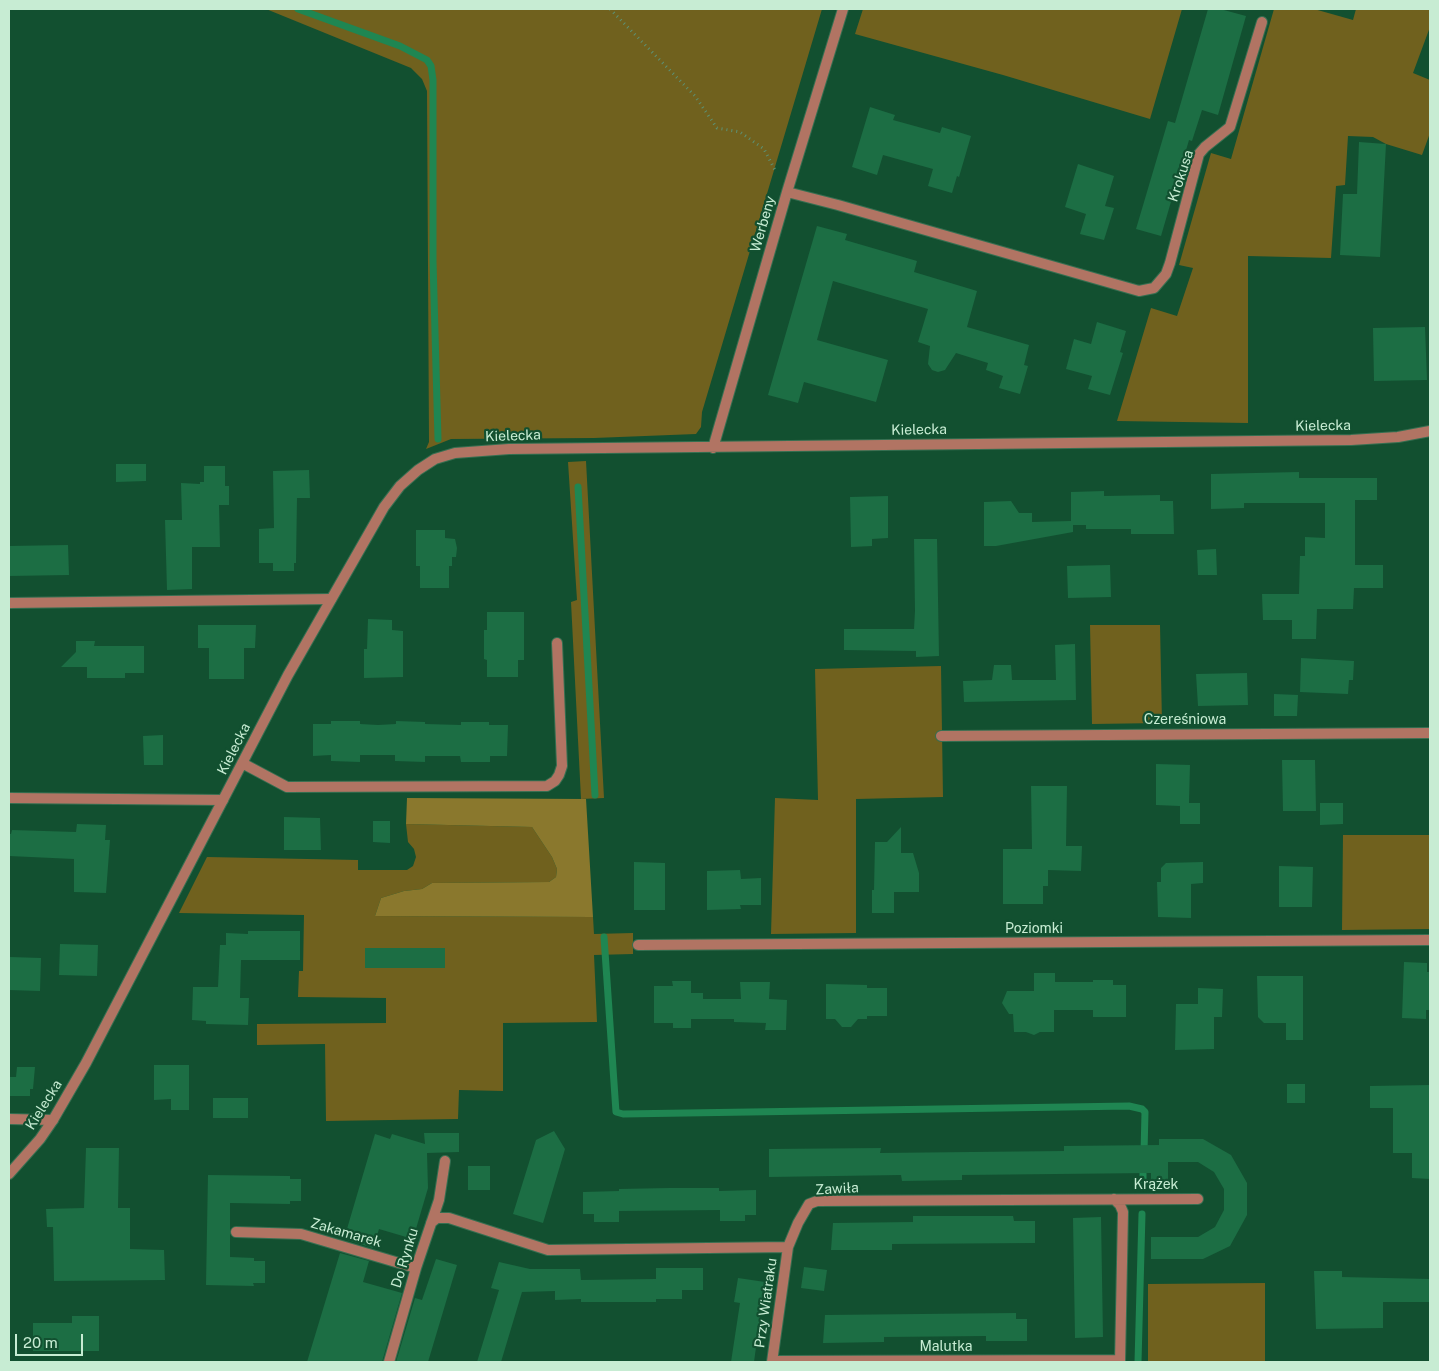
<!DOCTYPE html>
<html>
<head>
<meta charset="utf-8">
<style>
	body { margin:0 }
	#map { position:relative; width:1439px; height:1371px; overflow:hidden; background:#125030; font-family:"Public Sans",sans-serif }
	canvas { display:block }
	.frame { position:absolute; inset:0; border:10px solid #c7ecd3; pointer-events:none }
	.scale { position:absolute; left:15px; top:1334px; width:68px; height:22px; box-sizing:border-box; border:2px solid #c7ecd3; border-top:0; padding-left:6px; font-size:15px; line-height:18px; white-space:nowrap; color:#c7ecd3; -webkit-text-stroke:4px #125030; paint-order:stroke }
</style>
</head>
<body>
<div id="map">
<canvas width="1439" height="1371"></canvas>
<div class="frame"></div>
<div class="scale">20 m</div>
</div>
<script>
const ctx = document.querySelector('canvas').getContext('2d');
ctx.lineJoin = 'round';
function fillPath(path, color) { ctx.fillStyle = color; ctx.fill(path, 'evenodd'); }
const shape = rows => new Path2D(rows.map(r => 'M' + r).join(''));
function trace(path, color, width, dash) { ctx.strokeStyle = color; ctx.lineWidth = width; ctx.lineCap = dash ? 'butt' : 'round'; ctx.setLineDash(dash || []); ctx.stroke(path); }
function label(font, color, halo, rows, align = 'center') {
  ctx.font = font + ' "Public Sans",sans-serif'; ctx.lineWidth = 4.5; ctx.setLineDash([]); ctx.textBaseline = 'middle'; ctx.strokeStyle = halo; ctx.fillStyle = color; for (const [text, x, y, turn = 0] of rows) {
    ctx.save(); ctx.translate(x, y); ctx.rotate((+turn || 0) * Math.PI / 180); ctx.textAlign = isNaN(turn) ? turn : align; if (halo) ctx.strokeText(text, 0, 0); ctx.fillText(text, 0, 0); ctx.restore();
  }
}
const green = shape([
	[266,9,822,9,702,412,701,427,696,434,594,438,451,439,426,449,429,442,427,91,422,79,411,68],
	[863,9,1182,9,1150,119,1003,75,855,34],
	[1274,9,1314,9,1353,20,1356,9,1430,9,1430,27,1413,73,1430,80,1430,133,1422,155,1386,144,1373,137,1348,136,1345,185,1336,186,1331,258,1248,256,1248,423,1117,421,1151,308,1177,316,1193,268,1179,265,1211,153,1231,159],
	[586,461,604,798,581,799,571,602,577,600,568,462],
	[1090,625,1160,625,1162,723,1092,724],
	[941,666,943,797,856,799,856,933,771,934,775,798,818,800,815,669],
	[406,824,532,827,552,857,557,869,556,877,549,882,432,883,422,889,404,891,381,898,375,916,593,917,594,934,633,933,633,954,594,955,597,1022,503,1023,503,1091,459,1090,458,1119,326,1121,325,1044,257,1045,257,1024,386,1023,386,998,298,997,299,971,303,971,304,915,179,913,207,857,358,860,358,870,407,870,413,866,416,857,414,849,408,842],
	[1343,835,1430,835,1430,929,1342,930],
	[1265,1283,1265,1362,1148,1362,1148,1284]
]);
const forest = shape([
	[407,798,586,799,593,917,375,916,381,898,404,891,422,889,432,883,549,882,556,877,557,869,552,857,532,827,406,824]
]);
const stream = shape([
	[298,9,400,46,427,60,431,66,433,80,433,261,438,439],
	[578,487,595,795],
	[604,937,616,1112,623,1114,1129,1106,1142,1109,1145,1112,1144,1153],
	[1143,1183,1143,1164],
	[1138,1362,1142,1214]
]);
const building = shape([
	[1208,9,1220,9,1246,16,1218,115,1202,110,1192,141,1189,140,1161,236,1136,229,1168,121,1175,123],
	[870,107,895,115,893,120,940,133,942,127,971,136,959,177,957,176,952,193,928,186,933,169,883,155,877,175,852,167],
	[1359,142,1386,144,1380,257,1340,255,1343,194,1357,194],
	[1078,164,1114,176,1105,206,1114,208,1104,240,1080,234,1086,214,1065,207],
	[817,226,847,234,845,240,917,261,914,272,977,291,967,327,1029,345,1024,365,1028,366,1020,394,999,388,1003,376,986,370,988,363,956,353,945,370,938,372,932,370,928,364,930,346,918,342,928,309,833,281,817,340,888,360,876,402,804,382,798,403,768,395],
	[1097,322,1126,331,1120,352,1123,353,1110,395,1088,389,1092,376,1066,369,1074,339,1091,344],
	[1425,327,1427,380,1374,381,1373,328],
	[116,464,146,464,146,481,116,482],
	[204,466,225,466,225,486,229,486,229,505,219,505,220,547,192,547,192,589,167,590,165,520,182,520,181,483,200,484,200,482,204,482],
	[309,470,310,498,297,498,296,563,294,563,294,571,273,571,273,563,259,563,259,529,274,528,273,471],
	[1299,472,1299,478,1377,478,1377,500,1355,500,1355,565,1383,565,1383,588,1354,588,1353,609,1317,609,1316,639,1292,639,1292,620,1263,620,1262,594,1299,594,1300,556,1305,556,1305,537,1325,538,1325,503,1244,503,1244,508,1211,509,1211,474],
	[1104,491,1104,496,1160,495,1160,501,1173,501,1174,534,1131,534,1131,529,1086,529,1086,525,1073,525,1073,532,996,546,984,546,984,502,1011,501,1019,513,1032,513,1032,522,1071,521,1071,492],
	[888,496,888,538,872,539,872,546,851,547,850,497],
	[416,530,445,530,445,538,455,539,457,548,456,557,452,557,452,566,449,566,449,588,420,588,420,566,416,566],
	[914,539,937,539,939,656,916,657,916,651,844,650,844,629,914,629,915,611],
	[68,545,69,575,9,576,9,546],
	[1216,549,1217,575,1198,575,1197,550],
	[1110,565,1111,597,1068,598,1067,566],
	[487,612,524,612,524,660,518,660,518,677,487,677,487,660,484,659,484,630,487,630],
	[368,619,392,620,392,630,403,631,403,677,364,678,364,649,367,649],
	[198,625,256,625,255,648,244,648,244,679,209,679,209,648,198,648],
	[76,641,95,641,94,646,144,646,144,673,125,673,125,678,87,678,87,667,61,667,76,652],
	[1075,644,1076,700,964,702,963,681,992,680,994,665,1011,665,1012,680,1056,680,1055,645],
	[1301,658,1354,661,1353,680,1349,680,1348,694,1300,692],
	[1247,673,1248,705,1198,706,1196,674],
	[1274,694,1298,695,1297,716,1274,716],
	[331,721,360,721,360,724,378,725,396,724,396,721,425,722,425,724,461,725,461,722,489,722,489,725,508,725,507,756,490,756,490,762,461,762,460,756,425,756,425,762,395,761,395,755,360,755,360,762,331,761,331,755,313,756,313,724,331,724],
	[163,735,163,765,144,765,143,736],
	[1282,760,1315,760,1316,811,1283,811],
	[1156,764,1190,765,1189,803,1200,803,1200,824,1180,824,1180,806,1156,805],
	[1031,786,1067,786,1066,846,1082,846,1081,871,1048,870,1048,886,1043,886,1043,904,1003,904,1003,849,1032,849],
	[1320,803,1343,803,1343,824,1320,825],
	[284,817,320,818,321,850,284,850],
	[373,821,390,821,390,843,373,842],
	[77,824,106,825,105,840,110,840,106,893,74,892,74,859,9,856,9,834,11,834,12,830,76,832],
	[901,827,901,853,913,853,919,873,919,892,894,892,894,913,872,913,872,890,874,890,875,842,887,842],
	[634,862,665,863,665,910,634,910],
	[1203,862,1203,883,1191,884,1191,918,1158,917,1157,882,1161,882,1161,868,1166,863],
	[1279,866,1313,867,1312,907,1279,907],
	[740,870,741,879,761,878,761,905,740,905,741,909,707,910,707,871],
	[248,931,300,931,300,960,241,960,240,998,249,998,248,1025,206,1024,206,1021,192,1020,193,987,218,987,220,945,226,945,226,933,248,934],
	[60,944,98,945,97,976,59,975],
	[365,948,445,948,445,968,365,968],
	[10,957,41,958,40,991,9,990],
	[1404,962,1427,963,1427,972,1430,972,1430,1010,1426,1010,1426,1019,1402,1018],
	[1034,973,1055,973,1055,982,1093,982,1093,980,1113,980,1113,985,1126,985,1126,1017,1093,1017,1093,1010,1054,1010,1054,1032,1040,1032,1034,1035,1026,1032,1014,1032,1013,1014,1009,1014,1002,1003,1007,991,1034,991],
	[1257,976,1303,976,1303,1040,1286,1040,1286,1023,1264,1023,1258,1017],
	[672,981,691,981,691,993,703,993,703,999,741,999,740,982,770,982,769,999,787,1000,786,1030,765,1030,766,1023,734,1022,734,1019,691,1019,691,1028,673,1028,673,1023,654,1023,654,986,673,986],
	[826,984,867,985,867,988,887,988,887,1016,867,1016,867,1019,858,1019,851,1027,842,1027,835,1019,826,1019],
	[1198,988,1223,989,1222,1017,1214,1017,1214,1049,1175,1050,1176,1004,1198,1004],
	[154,1065,189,1065,189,1110,171,1110,171,1099,154,1100],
	[17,1067,35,1067,33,1089,30,1089,30,1096,9,1096,9,1077,16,1077],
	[1287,1084,1305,1084,1305,1103,1287,1103],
	[1430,1085,1430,1179,1412,1178,1412,1153,1393,1153,1393,1108,1370,1108,1370,1086],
	[213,1098,248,1098,248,1118,213,1118],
	[554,1131,565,1149,543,1223,513,1214,536,1140],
	[424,1133,459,1133,459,1152,427,1153,428,1188,413,1239,379,1229,373,1248,344,1239,375,1134,390,1139,392,1134,425,1144],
	[1159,1139,1203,1139,1231,1155,1247,1183,1247,1215,1230,1246,1203,1259,1151,1259,1151,1237,1198,1237,1215,1227,1224,1210,1224,1189,1214,1172,1198,1162,1168,1162,1168,1183,1151,1183,1151,1173,962,1175,962,1180,902,1181,901,1175,769,1177,769,1149,881,1148,880,1153,1064,1151,1064,1146,1159,1145],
	[86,1148,119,1148,118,1208,130,1208,130,1249,164,1250,165,1280,54,1281,53,1227,47,1227,46,1209,84,1208],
	[468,1166,490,1166,490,1190,468,1190],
	[208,1175,290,1176,290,1179,301,1179,301,1201,290,1201,290,1204,230,1203,230,1257,254,1258,254,1261,265,1261,265,1283,253,1283,254,1286,206,1285],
	[669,1188,719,1188,719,1191,756,1190,756,1215,745,1215,745,1221,720,1221,720,1210,619,1211,619,1222,594,1222,594,1214,583,1214,583,1192,619,1191,619,1189],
	[913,1216,1013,1216,1014,1221,1035,1221,1035,1243,892,1244,892,1250,831,1250,833,1223,913,1222],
	[1101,1217,1103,1337,1075,1338,1073,1218],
	[340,1253,369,1261,363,1282,402,1293,382,1362,307,1362],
	[436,1259,457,1265,428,1362,396,1362,415,1298,422,1300],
	[499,1262,530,1269,580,1269,581,1280,656,1279,656,1268,703,1268,703,1290,682,1290,682,1299,656,1299,656,1302,581,1302,581,1299,555,1300,555,1291,522,1292,501,1362,477,1362,499,1290,491,1288],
	[804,1267,827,1270,824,1291,801,1288],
	[1314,1271,1342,1271,1342,1277,1430,1279,1430,1302,1383,1302,1383,1328,1316,1329],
	[738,1278,765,1282,754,1362,731,1362,740,1303,734,1302],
	[1016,1313,1016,1319,1027,1319,1027,1341,986,1341,986,1336,884,1337,884,1342,823,1343,825,1315],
	[72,1316,99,1316,99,1351,33,1351,33,1323,72,1323]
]);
const path = shape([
	[610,9,695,96,717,128,740,132,764,149,776,172]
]);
const service = shape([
	[9,603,331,599],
	[9,798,223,800],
	[9,1119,53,1120]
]);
const minor = shape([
	[787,192,838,205,1139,291,1154,288,1166,274,1170,263,1199,154,1205,147,1230,127,1262,22],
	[713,448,787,192,843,9],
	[941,736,1430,733],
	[242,763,287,787,547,786,555,781,559,775,562,766,557,643],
	[638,945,1430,940],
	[9,1174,40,1139,53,1120,86,1063,288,675,384,507,400,486,418,470,435,459,455,453,509,449,1351,440,1398,437,1430,431],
	[1114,1199,1120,1205,1123,1212,1120,1362],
	[431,1223,437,1218,449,1218,548,1250,788,1247],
	[236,1232,301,1234,416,1268],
	[773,1361,1120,1360],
	[389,1362,416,1268,439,1200,445,1161],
	[772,1362,788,1247,798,1223,809,1204,817,1201,1198,1199]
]);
const streetNames = [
	["Krokusa",1181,176,-72],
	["Werbeny",763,224,-74],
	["Kielecka",1323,426,-1],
	["Kielecka",919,430,-1],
	["Kielecka",513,436,-2],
	["Czereśniowa",1185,720],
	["Kielecka",234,749,-63],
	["Poziomki",1034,929],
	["Kielecka",44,1105,-58],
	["Krążek",1156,1185],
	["Zawiła",837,1189,-3],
	["Zakamarek",346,1233,16],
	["Do Rynku",405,1258,-73],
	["Przy Wiatraku",766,1303,-82],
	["Malutka",946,1347]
];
fillPath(green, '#70611e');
fillPath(forest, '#8a782d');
trace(stream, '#1f8652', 7);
fillPath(building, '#1c6e44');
trace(service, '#366f51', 12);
trace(minor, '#366f51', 12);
trace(path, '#5d9174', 3, [1, 4]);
trace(service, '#b17463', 10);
trace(minor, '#b17463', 10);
label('14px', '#c7ecd3', '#125030', streetNames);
</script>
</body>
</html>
